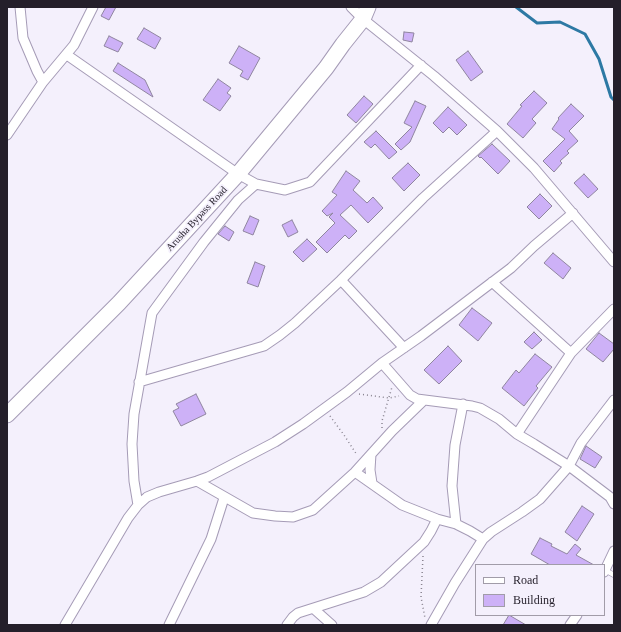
<!DOCTYPE html>
<html>
<head>
<meta charset="utf-8">
<style>
	body { margin:0 }
	#map { position:relative; width:621px; height:632px; overflow:hidden; background:#f4f0fc; font-family:Georgia,serif }
	canvas { display:block }
	.frame { position:absolute; inset:0; border:8px solid #241f2a; pointer-events:none }
	.legend { position:absolute; left:475px; top:564px; width:130px; height:52px; box-sizing:border-box; background:#f4f0fc; border:1px solid #a19ca8; margin:0; padding:5px 7px; list-style:none; font-size:12px; color:#241f2a }
	.legend li { display:flex; align-items:center; gap:8px; height:20px }
	.legend b { width:20px; border:1px solid #a19ca8 }
</style>
</head>
<body>
<div id="map">
<canvas width="621" height="632"></canvas>
<div class="frame"></div>
<ul class="legend">
<li><b style="height:5px;background:#fff"></b>Road</li>
<li><b style="height:11px;background:#cdb1f7"></b>Building</li>
</ul>
</div>
<script>
const ctx = document.querySelector('canvas').getContext('2d');
ctx.lineJoin = 'round';
const shape = rows => new Path2D(rows.map(r => 'M' + r).join(''));
function trace(path, color, width, dash) { ctx.strokeStyle = color; ctx.lineWidth = width; ctx.lineCap = dash ? 'butt' : 'round'; ctx.setLineDash(dash || []); ctx.stroke(path); }
function fillPath(path, color) { ctx.fillStyle = color; ctx.fill(path, 'evenodd'); }
function label(font, color, halo, rows, align = 'center') {
  ctx.font = font + ' Georgia,serif'; ctx.lineWidth = 3.5; ctx.setLineDash([]); ctx.textBaseline = 'middle'; ctx.strokeStyle = halo; ctx.fillStyle = color; for (const [text, x, y, turn = 0] of rows) {
    ctx.save(); ctx.translate(x, y); ctx.rotate((+turn || 0) * Math.PI / 180); ctx.textAlign = isNaN(turn) ? turn : align; if (halo) ctx.strokeText(text, 0, 0); ctx.fillText(text, 0, 0); ctx.restore();
  }
}
const stream = shape([
	[516,7,537,23,560,22,585,34,599,59,611,97,614,100]
]);
const building = shape([
	[106,7,116,7,109,20,101,16,106,7],
	[144,28,161,38,155,49,137,39,144,28],
	[404,32,414,33,412,42,403,40,404,32],
	[109,36,123,43,118,52,104,46,109,36],
	[239,46,260,58,248,80,240,76,243,71,229,63,239,46],
	[468,51,483,72,471,81,456,60,468,51],
	[118,63,145,80,153,97,113,71,118,63],
	[218,79,231,88,227,93,231,96,220,111,203,100,218,79],
	[534,91,547,103,532,119,536,123,523,138,507,124,522,106,520,105,534,91],
	[364,96,373,104,356,123,347,115,364,96],
	[415,101,426,106,410,142,401,150,395,144,412,127,404,123,415,101],
	[571,104,584,116,569,131,578,141,567,151,569,153,560,161,562,163,554,172,543,161,565,139,552,129,559,119,558,118,571,104],
	[448,107,467,125,457,135,449,127,443,133,433,123,448,107],
	[376,131,397,152,389,159,375,144,371,148,364,142,376,131],
	[492,144,510,161,498,174,481,157,480,158,478,156,492,144],
	[408,163,420,175,404,191,392,178,408,163],
	[346,171,360,181,353,190,367,203,373,197,383,208,368,223,351,205,340,215,357,231,349,239,345,235,327,253,316,242,335,223,329,217,333,213,327,216,322,211,337,195,332,192,346,171],
	[584,174,598,189,588,198,574,183,584,174],
	[540,194,552,206,539,219,527,207,540,194],
	[250,216,259,220,253,235,243,231,250,216],
	[292,220,298,232,288,237,282,225,292,220],
	[225,226,234,232,229,241,218,234,225,226],
	[307,239,317,249,303,262,293,252,307,239],
	[553,253,571,268,563,279,544,263,553,253],
	[255,262,265,266,258,287,247,283,255,262],
	[472,308,492,323,478,341,459,325,472,308],
	[534,332,542,340,532,349,524,342,534,332],
	[599,333,614,344,614,349,603,362,586,349,599,333],
	[448,346,462,361,439,384,424,370,448,346],
	[535,354,552,367,536,386,538,388,524,406,502,388,516,370,519,373,535,354],
	[196,394,206,414,181,426,173,411,179,408,176,404,196,394],
	[586,446,602,457,595,468,580,459,586,446],
	[582,506,594,514,577,541,565,532,582,506],
	[540,538,552,544,551,546,567,554,575,544,581,549,576,555,594,565,550,565,531,554,540,538],
	[509,615,526,625,503,625,509,615]
]);
const path = shape([
	[359,394,389,398,399,396],
	[330,416,344,435,357,455],
	[382,428,382,421,392,387],
	[423,556,421,597,425,618]
]);
const lane = shape([
	[605,570,614,575]
]);
const street = shape([
	[20,7,23,38,37,71,43,82],
	[351,7,363,19,434,76,497,131,534,168,614,262],
	[67,55,238,174,256,184,285,190,310,182,421,65],
	[7,135,43,82,74,45,93,7],
	[341,280,404,348],
	[492,282,571,353],
	[382,363,410,395,417,399,472,406,480,408,499,419,517,434,534,444,569,466,610,497,614,504],
	[139,382,264,346,280,335,295,323,341,280,423,198,497,131],
	[517,434,571,353,614,309],
	[371,454,370,470,372,483],
	[355,472,402,505,437,519,456,524,470,531,483,539],
	[197,481,253,513,275,516,293,517,313,510,355,472,392,431,423,401],
	[138,505,134,481,132,444,134,414,152,313,204,242,238,200,256,184],
	[456,524,452,486,455,445,463,404],
	[604,572,614,551],
	[314,609,332,625],
	[65,625,128,518,138,505,147,497,159,492,197,481,208,477,275,442,303,424,347,392,382,363,421,336,511,268,534,246,573,213],
	[169,625,211,539,224,498],
	[287,625,293,617,298,613,364,592,381,582,424,542,431,531,437,519],
	[431,625,455,583,483,539,491,532,522,512,540,499,569,466,581,443,614,400],
	[570,625,577,615]
]);
const primary = shape([
	[7,415,119,303,238,174,326,68,343,44,363,19,368,7]
]);
const streetNames = [
	["Arusha Bypass Road",197,219,-47]
];
trace(stream, '#2d79a4', 3);
fillPath(building, '#cdb1f7');
trace(building, '#8f859f', 1);
trace(lane, '#a59bb6', 6);
trace(street, '#a59bb6', 11);
trace(primary, '#a59bb6', 17);
trace(path, '#8a8591', 1.5, [1, 3]);
trace(lane, '#fff', 4.5);
trace(street, '#fff', 9);
trace(primary, '#fff', 15);
label('10px', '#241f2a', '#f4f0fc', streetNames);
</script>
</body>
</html>
